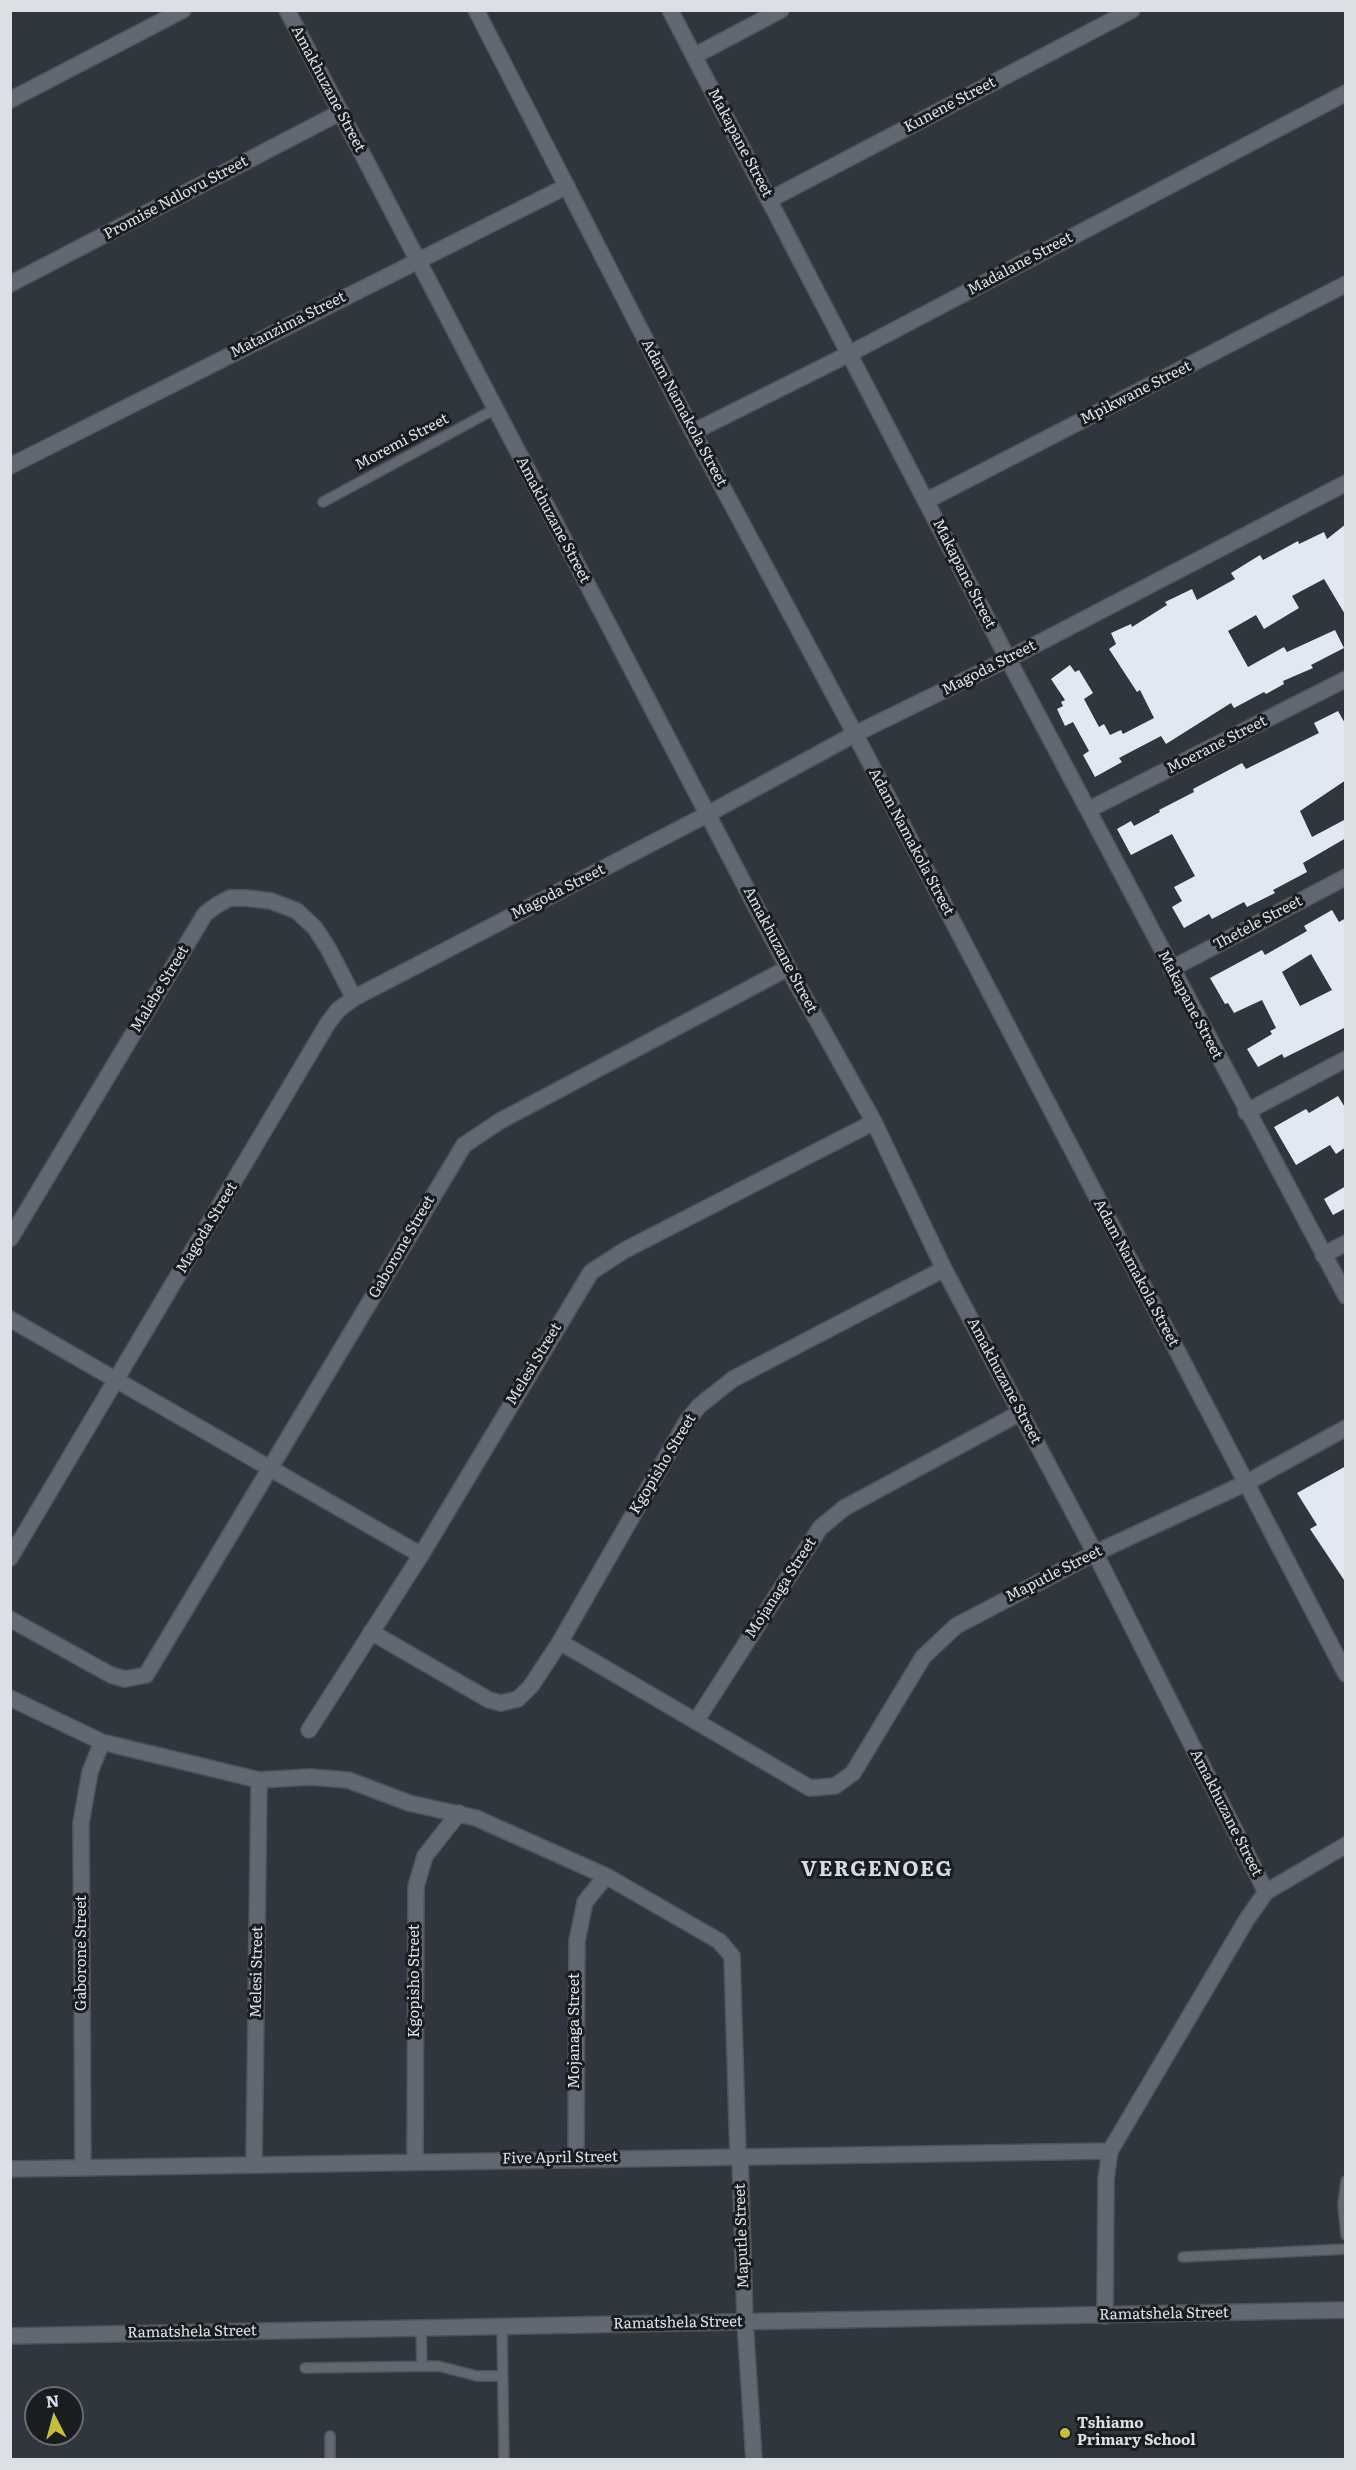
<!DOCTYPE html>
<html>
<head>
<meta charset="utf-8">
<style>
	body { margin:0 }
	#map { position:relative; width:1356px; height:2470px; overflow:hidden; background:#30363e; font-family:Literata,serif }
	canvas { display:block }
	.frame { position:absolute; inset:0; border:12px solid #dce0e5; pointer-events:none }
	.north { position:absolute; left:24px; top:2386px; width:60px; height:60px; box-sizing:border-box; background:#1a1d20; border:2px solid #686b6f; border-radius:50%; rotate:354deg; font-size:16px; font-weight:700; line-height:24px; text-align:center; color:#dce0e5 }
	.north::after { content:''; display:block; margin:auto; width:21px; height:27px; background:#c4bd3e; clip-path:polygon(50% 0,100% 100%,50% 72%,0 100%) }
</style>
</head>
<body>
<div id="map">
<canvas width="1356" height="2470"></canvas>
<div class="frame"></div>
<div class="north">N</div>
</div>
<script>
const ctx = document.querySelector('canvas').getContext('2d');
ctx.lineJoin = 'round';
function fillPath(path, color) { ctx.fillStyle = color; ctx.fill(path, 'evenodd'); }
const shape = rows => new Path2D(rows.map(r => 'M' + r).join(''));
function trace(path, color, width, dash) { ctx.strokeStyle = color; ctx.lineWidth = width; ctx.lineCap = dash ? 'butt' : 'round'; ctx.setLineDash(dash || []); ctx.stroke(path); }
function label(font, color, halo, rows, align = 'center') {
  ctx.font = font + ' Literata,serif'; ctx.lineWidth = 6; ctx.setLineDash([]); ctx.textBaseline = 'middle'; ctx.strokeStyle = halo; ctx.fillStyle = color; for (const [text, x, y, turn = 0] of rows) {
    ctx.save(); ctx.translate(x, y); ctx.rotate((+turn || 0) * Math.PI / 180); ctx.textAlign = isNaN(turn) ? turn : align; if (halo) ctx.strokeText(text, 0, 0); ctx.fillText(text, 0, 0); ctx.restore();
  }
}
const building = shape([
	[1346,524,1346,616,1324,579,1292,596,1299,608,1264,629,1256,615,1228,631,1248,667,1284,647,1287,652,1335,630,1344,648,1311,665,1313,668,1283,681,1284,684,1266,694,1264,692,1234,708,1231,703,1166,744,1161,736,1119,758,1122,762,1095,777,1083,755,1089,751,1073,722,1065,726,1057,709,1063,706,1061,702,1065,700,1051,679,1070,665,1075,672,1079,670,1093,693,1084,699,1099,727,1104,724,1110,735,1121,730,1123,734,1154,718,1140,690,1137,692,1109,649,1116,644,1111,633,1131,624,1132,627,1167,605,1165,602,1192,589,1197,600,1235,579,1231,573,1260,555,1263,560,1298,541,1299,544,1324,532,1327,539],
	[1338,711,1346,725,1346,780,1300,811,1312,837,1346,819,1346,838,1303,863,1307,872,1273,890,1275,893,1247,907,1244,902,1212,919,1209,914,1184,928,1172,907,1182,901,1174,887,1195,876,1172,834,1131,855,1117,829,1131,821,1134,826,1160,812,1159,810,1194,792,1193,789,1242,763,1246,769,1319,733,1314,723],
	[1332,910,1339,922,1346,918,1346,1027,1284,1058,1282,1054,1258,1067,1247,1049,1272,1034,1270,1031,1276,1028,1262,1000,1234,1013,1228,1003,1225,1004,1210,978,1262,950,1265,955,1307,931,1304,926],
	[1311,954,1332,990,1300,1006,1282,972],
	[1338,1096,1346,1109,1346,1147,1336,1154,1330,1145,1296,1165,1274,1127,1306,1109,1309,1113],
	[1346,1186,1346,1208,1333,1215,1324,1199],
	[1346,1466,1346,1583,1310,1529,1317,1525,1297,1493]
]);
const lane = shape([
	[323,502,495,409],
	[1346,2181,1343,2205,1346,2235],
	[1183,2257,1346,2249],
	[502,2326,504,2460],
	[421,2328,422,2366],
	[305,2368,438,2366,477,2376,503,2376],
	[330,2460,330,2436]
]);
const street = shape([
	[287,10,788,968,874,1122,944,1269,1095,1553,1266,1892],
	[476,10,693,432,855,734,1346,1674],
	[670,10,1008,659,1346,1296],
	[694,56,781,10],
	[10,100,183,10],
	[769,200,1132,10],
	[10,284,341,112],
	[693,432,849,354,1346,93],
	[10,466,567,186],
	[926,501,1346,284],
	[1088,810,1346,679],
	[1171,969,1346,877],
	[1246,1112,1346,1059],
	[10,1239,205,914,217,905,230,898,246,898,271,901,297,911,315,928,328,948,354,998],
	[1323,1255,1346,1243],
	[10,1319,421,1555],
	[10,1558,328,1023,338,1010,354,998,708,814,855,734,1008,659,1346,483],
	[10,1619,111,1675,125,1679,146,1675,464,1145,500,1121,788,968],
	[371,1632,489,1700,501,1703,518,1699,531,1686,560,1642,687,1421,699,1406,733,1379,944,1269],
	[560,1642,810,1788,835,1786,853,1773,923,1657,956,1626,1095,1553,1246,1483,1346,1428],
	[10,1698,102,1742,259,1780,310,1777,348,1780,409,1803,476,1818,606,1876,719,1941,732,1956,738,2156],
	[696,1721,820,1528,844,1508,1020,1413],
	[309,1730,421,1555,591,1272,625,1250,874,1122],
	[576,2157,577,1941,585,1902,606,1876],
	[740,2157,745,2321,754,2460],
	[415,2161,416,1886,425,1856,459,1813],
	[254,2164,259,1780],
	[83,2168,81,1823,90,1772,102,1742],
	[10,2169,1110,2151],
	[1105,2316,1106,2179,1110,2151,1247,1919,1266,1892,1346,1845],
	[10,2336,1346,2310]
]);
const markers = [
	[1065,2433,6,"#c4bd3e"]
];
const streetNames = [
	["Amakhuzane Street",328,89,62],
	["Kunene Street",950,105,-28],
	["Makapane Street",740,143,62],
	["Promise Ndlovu Street",176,198,-28],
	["Madalane Street",1020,264,-28],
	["Matanzima Street",288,325,-27],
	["Mpikwane Street",1136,393,-27],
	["Adam Namakola Street",684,413,62],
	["Moremi Street",402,442,-28],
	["Amakhuzane Street",553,520,62],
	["Makapane Street",964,574,63],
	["Magoda Street",989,668,-27],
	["Moerane Street",1217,745,-27],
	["Adam Namakola Street",911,842,62],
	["Magoda Street",558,892,-27],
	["Thetele Street",1258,923,-28],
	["Amakhuzane Street",780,950,62],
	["Malebe Street",160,989,-59],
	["Makapane Street",1190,1005,62],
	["Magoda Street",207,1228,-59],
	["Gaborone Street",402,1247,-60],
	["Adam Namakola Street",1136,1273,62],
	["Melesi Street",534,1364,-59],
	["Amakhuzane Street",1004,1381,62],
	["Kgopisho Street",663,1464,-59],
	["Maputle Street",1054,1574,-27],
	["Mojanaga Street",781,1588,-57],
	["Amakhuzane Street",1226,1813,63],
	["Gaborone Street",82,1953,-90],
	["Melesi Street",257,1972,-89],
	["Kgopisho Street",415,1981,-90],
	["Mojanaga Street",575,2031,-90],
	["Five April Street",560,2158,-1],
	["Maputle Street",742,2236,-92],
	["Ramatshela Street",1164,2314,-1],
	["Ramatshela Street",678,2323,-1],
	["Ramatshela Street",192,2332,-1]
];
const poiNames = [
	["Tshiamo",1077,2424],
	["Primary School",1077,2441]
];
const districtNames = [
	["VERGENOEG",877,1870]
];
fillPath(building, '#e0e8f2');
trace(lane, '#4f545a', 12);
trace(street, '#4f545a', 18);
trace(lane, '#616871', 9);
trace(street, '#616871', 15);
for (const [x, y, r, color] of markers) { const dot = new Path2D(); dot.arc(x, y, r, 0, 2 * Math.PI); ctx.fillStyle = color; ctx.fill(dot); trace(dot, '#1a1d20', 2); }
label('15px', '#dce0e5', '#1a1d20', streetNames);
label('bold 15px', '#dce0e5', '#1a1d20', poiNames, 'left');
ctx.letterSpacing = '1.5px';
label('bold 21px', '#d3dbe5', '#1a1d20', districtNames);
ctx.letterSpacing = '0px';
</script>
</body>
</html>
